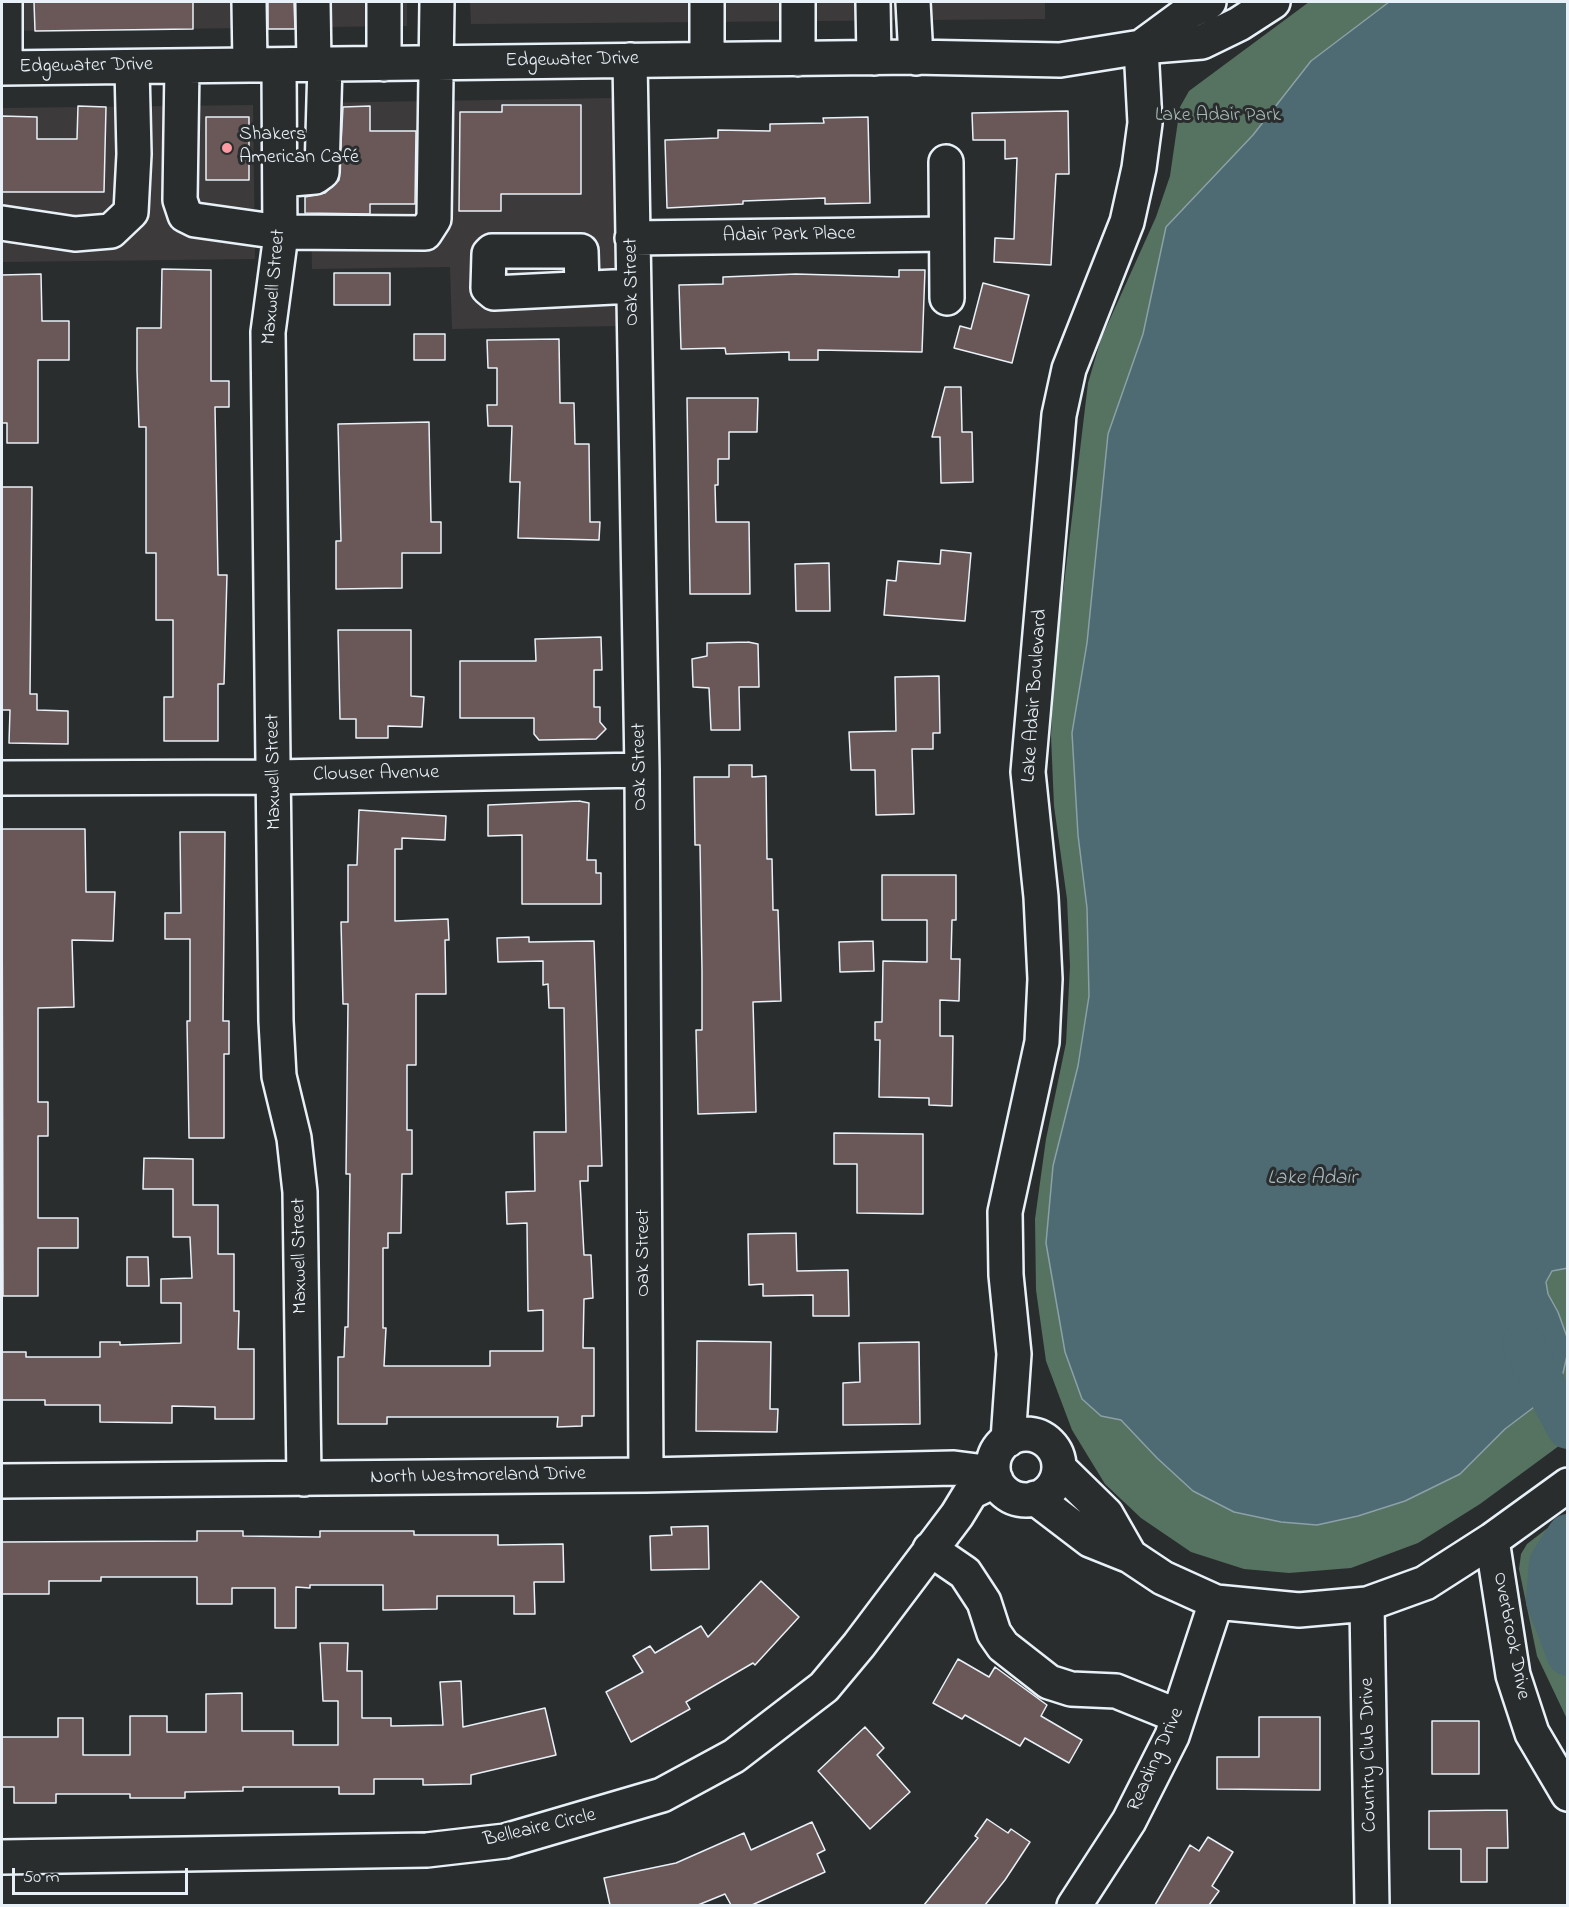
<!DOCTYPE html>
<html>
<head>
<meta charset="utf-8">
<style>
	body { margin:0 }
	#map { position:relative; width:1569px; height:1907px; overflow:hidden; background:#2a2d2e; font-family:"Indie Flower",sans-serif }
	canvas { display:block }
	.frame { position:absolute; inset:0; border:3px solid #e8f1f8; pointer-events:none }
	.scale { position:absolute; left:12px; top:1868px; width:176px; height:27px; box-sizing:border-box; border:3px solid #e8f1f8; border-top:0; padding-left:8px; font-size:18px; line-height:21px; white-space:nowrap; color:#e8f1f8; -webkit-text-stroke:4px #2a2d2e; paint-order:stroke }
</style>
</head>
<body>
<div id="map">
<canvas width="1569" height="1907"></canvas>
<div class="frame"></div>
<div class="scale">50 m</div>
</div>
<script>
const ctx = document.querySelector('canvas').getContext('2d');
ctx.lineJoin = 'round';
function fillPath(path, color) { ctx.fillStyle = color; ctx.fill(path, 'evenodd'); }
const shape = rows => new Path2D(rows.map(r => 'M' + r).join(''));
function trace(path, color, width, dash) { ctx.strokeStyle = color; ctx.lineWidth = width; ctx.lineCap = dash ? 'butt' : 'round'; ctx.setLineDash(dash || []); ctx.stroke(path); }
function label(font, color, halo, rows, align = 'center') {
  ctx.font = font + ' "Indie Flower",sans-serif'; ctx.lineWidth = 6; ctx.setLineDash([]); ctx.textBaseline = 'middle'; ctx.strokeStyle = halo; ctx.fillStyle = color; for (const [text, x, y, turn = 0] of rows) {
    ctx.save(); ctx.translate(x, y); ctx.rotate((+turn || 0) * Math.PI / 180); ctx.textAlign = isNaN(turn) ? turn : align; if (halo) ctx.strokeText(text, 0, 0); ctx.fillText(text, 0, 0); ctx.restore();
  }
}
const built = shape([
	[2,2,407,2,407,26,2,31],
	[470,2,1045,2,1045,19,471,24],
	[614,98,618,326,452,329,450,267,312,269,309,103],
	[253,105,255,259,2,262,2,108]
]);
const green = shape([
	[1309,2,1389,2,1311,61,1253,135,1143,334,1108,434,1087,643,1072,733,1078,835,1087,908,1089,996,1078,1066,1121,1420,1157,1458,1505,1429,1550,1395,1567,1337,1558,1312,1548,1294,1546,1281,1552,1271,1567,1268,1567,1440,1480,1504,1418,1543,1351,1568,1289,1573,1244,1569,1191,1552,1141,1518,1105,1484,1072,1430,1046,1361,1036,1290,1035,1219,1046,1139,1066,1043,1070,966,1067,899,1054,806,1051,736,1054,668,1088,383,1101,339,1156,217,1170,176,1180,107,1189,91],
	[1567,1513,1567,1719,1537,1656,1519,1569,1521,1554,1527,1544]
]);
const water = shape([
	[1389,2,1567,2,1568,1268,1552,1271,1546,1282,1548,1294,1558,1312,1567,1337,1567,1356,1563,1373,1550,1395,1505,1429,1460,1474,1405,1501,1358,1516,1317,1525,1281,1522,1234,1512,1193,1491,1157,1458,1121,1420,1101,1416,1082,1399,1065,1352,1046,1243,1053,1166,1078,1066,1089,996,1087,908,1078,835,1072,733,1087,643,1108,434,1143,334,1166,227,1253,135,1311,61,1389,2]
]);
const river = shape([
	[1523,1344,1568,1428],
	[1568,1535,1550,1563,1547,1601,1568,1655]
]);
const building = shape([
	[34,2,193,2,193,29,35,31,34,2],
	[268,2,294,2,295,29,268,29,268,2],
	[502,105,581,105,581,194,501,194,501,211,459,211,460,112,502,112,502,105],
	[78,106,106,107,104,192,2,192,2,116,37,117,37,139,77,139,78,106],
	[370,106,370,131,416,131,415,204,370,204,370,214,305,213,305,197,325,193,339,180,343,107,370,106],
	[1068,111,1069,174,1056,174,1051,265,994,262,995,238,1014,239,1017,158,1005,159,1005,140,973,140,972,113,1068,111],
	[206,117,249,117,249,180,206,180,206,117],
	[868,117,870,203,825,204,825,198,743,201,743,204,667,208,665,140,718,138,718,130,770,131,770,124,824,123,823,118,868,117],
	[162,269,211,270,211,381,229,381,229,407,215,407,218,575,227,575,224,684,218,684,218,741,164,741,164,697,173,697,173,620,156,620,156,553,146,553,146,427,139,427,137,370,137,328,161,328,162,269],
	[899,270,925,270,922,352,818,350,818,360,789,360,789,352,726,354,725,348,681,349,679,285,723,284,723,277,796,274,899,277,899,270],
	[334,273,390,273,390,305,334,305,334,273],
	[41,274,42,321,69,321,69,360,38,360,38,443,7,443,7,423,2,423,2,275,41,274],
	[983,283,1029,295,1012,363,954,348,960,326,971,329,983,283],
	[414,334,445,334,445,360,414,360,414,334],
	[559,339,560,403,574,403,575,444,589,444,590,522,600,522,599,540,518,538,520,482,510,482,512,426,488,426,487,405,497,405,497,368,488,368,487,340,559,339],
	[945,387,961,387,962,432,972,432,973,482,941,483,940,437,932,437,945,387],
	[687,398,758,398,757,432,729,432,729,459,718,459,718,485,715,485,716,522,749,522,750,594,690,594,687,398],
	[429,422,431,522,441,522,441,553,402,553,402,588,336,589,336,541,341,541,338,424,429,422],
	[2,487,32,487,30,694,37,694,37,710,68,711,68,744,9,743,10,710,2,710,2,487],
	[941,550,971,553,965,621,884,615,887,580,896,581,898,561,940,564,941,550],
	[829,563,830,611,796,611,795,564,829,563],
	[338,630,411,630,411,696,424,697,422,727,388,726,388,738,356,738,356,719,340,719,338,630],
	[601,637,602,670,594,670,594,707,600,707,600,722,606,729,596,739,539,740,534,734,534,718,460,718,460,661,536,661,535,639,601,637],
	[748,642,758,644,759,687,739,687,740,730,711,730,709,688,693,687,692,659,707,656,707,643,748,642],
	[939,676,940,733,933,733,933,749,912,749,914,814,876,815,875,770,851,770,849,732,896,731,895,677,939,676],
	[729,765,752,765,752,777,766,776,767,859,772,859,773,910,778,910,781,1001,753,1002,756,1112,698,1114,696,1030,702,1030,702,971,700,845,695,845,694,777,729,777,729,765],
	[579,801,589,803,587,860,596,860,596,873,601,873,601,904,522,904,522,835,488,836,488,805,579,801],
	[359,810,446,816,445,840,402,838,402,849,395,849,395,921,448,919,449,940,445,940,446,994,416,994,416,1065,407,1065,407,1130,412,1130,412,1174,402,1174,401,1233,388,1233,388,1248,383,1248,383,1328,386,1328,384,1366,490,1366,490,1351,543,1351,543,1310,528,1311,527,1223,507,1224,506,1192,535,1191,534,1132,566,1132,564,1008,549,1008,548,984,543,985,543,961,498,962,497,938,529,937,529,942,594,941,602,1166,588,1166,588,1181,580,1181,584,1255,591,1255,593,1298,584,1299,583,1348,594,1348,594,1416,582,1416,582,1426,557,1427,558,1417,387,1417,387,1424,338,1424,338,1357,344,1357,345,1327,348,1327,350,1174,346,1174,348,1004,343,1004,341,922,348,922,348,865,357,865,359,810],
	[2,829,85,829,86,892,115,892,113,941,72,940,74,1007,38,1008,38,1102,48,1102,48,1136,38,1136,38,1218,78,1218,78,1248,38,1248,38,1296,3,1296,2,829],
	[180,832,225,832,223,1021,229,1021,229,1054,224,1054,224,1138,189,1138,187,1021,190,1021,190,939,165,939,165,913,181,913,180,832],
	[882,875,956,875,956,920,952,920,951,959,960,959,959,1001,940,1000,940,1036,953,1036,952,1106,929,1105,929,1098,879,1097,880,1040,875,1040,875,1022,882,1022,883,961,927,962,927,920,882,920,882,875],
	[873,941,874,971,840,972,839,942,873,941],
	[834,1133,923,1134,923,1214,857,1213,857,1164,834,1164,834,1133],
	[144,1158,193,1159,193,1205,218,1205,218,1254,234,1254,234,1311,239,1311,238,1349,254,1349,254,1419,215,1419,215,1407,172,1406,172,1423,100,1422,100,1405,45,1405,45,1400,2,1400,2,1352,26,1352,26,1357,100,1357,100,1342,120,1342,120,1345,181,1343,181,1303,161,1303,161,1279,192,1278,190,1237,173,1237,173,1189,143,1189,144,1158],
	[796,1233,797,1271,848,1270,849,1316,813,1316,813,1295,763,1296,763,1284,749,1285,748,1234,796,1233],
	[127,1257,148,1257,149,1286,127,1286,127,1257],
	[697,1341,771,1342,770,1409,778,1409,777,1432,696,1431,697,1341],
	[919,1342,920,1424,843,1425,843,1383,860,1382,859,1343,919,1342],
	[708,1526,709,1569,651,1570,650,1536,672,1535,671,1527,708,1526],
	[197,1531,243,1531,243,1536,320,1537,320,1531,414,1531,414,1535,498,1535,498,1545,563,1544,564,1582,534,1582,535,1614,514,1614,514,1596,437,1596,437,1609,383,1610,383,1585,310,1585,310,1588,296,1587,296,1628,275,1628,275,1588,232,1588,232,1604,197,1604,197,1577,101,1577,101,1581,49,1581,49,1594,2,1594,2,1542,197,1541,197,1531],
	[761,1581,799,1617,755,1665,753,1663,686,1702,690,1709,631,1742,606,1692,643,1672,633,1656,650,1646,655,1653,701,1626,708,1637,761,1581],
	[320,1643,348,1643,347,1671,362,1671,362,1718,391,1718,391,1726,443,1725,440,1682,461,1681,463,1727,545,1708,556,1755,471,1775,471,1784,423,1785,423,1779,374,1779,374,1794,339,1794,339,1787,243,1787,243,1791,185,1792,185,1798,130,1798,130,1794,56,1794,56,1803,14,1803,14,1787,2,1787,2,1737,58,1737,58,1718,83,1718,83,1755,130,1755,130,1716,167,1716,167,1732,206,1732,206,1694,242,1693,242,1731,293,1731,293,1745,338,1745,338,1701,323,1701,320,1643],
	[958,1659,989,1677,995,1667,1047,1705,1041,1716,1082,1740,1069,1763,1025,1738,1020,1746,965,1715,962,1719,933,1703,958,1659],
	[1259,1717,1320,1717,1320,1790,1217,1789,1217,1757,1259,1757,1259,1717],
	[1432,1721,1479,1721,1479,1774,1432,1774,1432,1721],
	[865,1727,884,1748,877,1755,910,1792,870,1829,818,1771,865,1727],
	[1507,1810,1508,1848,1487,1848,1487,1882,1461,1882,1461,1849,1429,1849,1429,1811,1507,1810],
	[987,1819,1008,1833,1011,1829,1030,1842,1005,1880,985,1905,924,1905,978,1838,975,1836,987,1819],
	[812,1822,825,1850,817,1854,825,1872,752,1905,731,1905,725,1894,698,1905,610,1905,604,1878,676,1863,744,1833,751,1850,812,1822],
	[1208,1837,1233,1852,1212,1886,1219,1891,1209,1905,1155,1905,1190,1845,1199,1851,1208,1837]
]);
const minor = shape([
	[5,2,5,68],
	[249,2,250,65],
	[313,2,314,65],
	[384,2,384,64],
	[707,2,707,59],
	[873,2,874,58],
	[913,2,916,58],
	[1141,47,1190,11,1209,2],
	[798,59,798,2],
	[630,60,642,770,646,1475],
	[279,65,280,242,268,332,276,1021,279,1076,294,1138,300,1192,304,1479],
	[182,66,180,200,185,215,195,220,280,232,425,233,434,219,437,2],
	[2,68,913,57,1060,60,1141,47,1202,42,1239,24,1273,2],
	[946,162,947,298],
	[280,180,315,177,322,172,325,64],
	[2,223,75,234,111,231,131,212,134,154,132,67],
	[632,238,946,234],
	[582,286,581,251,492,251,489,254,488,288,494,293,633,286],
	[2,778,275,777,642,770],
	'993 1467a33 33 0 1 1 66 0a33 33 0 1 1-66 0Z',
	[1008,1440,1014,1354,1006,1275,1005,1212,1042,1042,1045,979,1041,897,1028,772,1059,415,1069,369,1127,222,1139,168,1145,123,1141,47],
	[1060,1469,1106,1514,1130,1556],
	[2,1481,646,1475,954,1468,993,1473],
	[1035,1498,1090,1540,1130,1556,1163,1578,1216,1602,1299,1610,1367,1604,1425,1583,1492,1540,1568,1485],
	[1492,1540,1513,1675,1532,1733,1568,1794],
	[930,1549,965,1573,984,1602,994,1633,1003,1646,1049,1682,1071,1689,1116,1691,1178,1716],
	[1367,1604,1372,1906],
	[2,1857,427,1850,505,1841,662,1795,734,1756,824,1687,859,1645,957,1515,971,1492,996,1480],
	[1074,1906,1129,1821,1172,1736,1216,1602]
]);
const markers = [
	[227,148,6,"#ff9aa2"]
];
const streetNames = [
	["Edgewater Drive",572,61,-1],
	["Edgewater Drive",86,67,-1],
	["Adair Park Place",789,236,-1],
	["Oak Street",633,282,-91],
	["Maxwell Street",275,287,-85],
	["Lake Adair Boulevard",1036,696,-86],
	["Oak Street",641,767,-91],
	["Maxwell Street",275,772,-91],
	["Clouser Avenue",376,775,-1],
	["Oak Street",645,1253,-90],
	["Maxwell Street",301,1256,-91],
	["North Westmoreland Drive",478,1477,-1],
	["Overbrook Drive",1510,1636,79],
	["Country Club Drive",1370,1755,-91],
	["Reading Drive",1157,1760,-66],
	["Belleaire Circle",540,1829,-13]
];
const parkNames = [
	["Lake Adair Park",1218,117]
];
const poiNames = [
	["Shakers",239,136],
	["American Café",239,159]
];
const waterNames = [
	["Lake Adair",1312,1180]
];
fillPath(built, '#3d3a3b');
fillPath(green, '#567261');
fillPath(water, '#4e6a72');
trace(water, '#8ca0a8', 1.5);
trace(river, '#4e6a72', 42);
fillPath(building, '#6a5858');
trace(building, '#e8f1f8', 1.5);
trace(minor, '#e8f1f8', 38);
trace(minor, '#2a2d2e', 33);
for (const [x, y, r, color] of markers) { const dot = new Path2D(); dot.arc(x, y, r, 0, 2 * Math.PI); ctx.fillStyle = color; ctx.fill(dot); trace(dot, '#2a2d2e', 2); }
label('20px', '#e8f1f8', '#2a2d2e', streetNames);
label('20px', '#a6b8b4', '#2a2d2e', parkNames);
label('20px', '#e8f1f8', '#2a2d2e', poiNames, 'left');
label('italic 21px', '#aabbc2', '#2a2d2e', waterNames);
</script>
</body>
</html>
